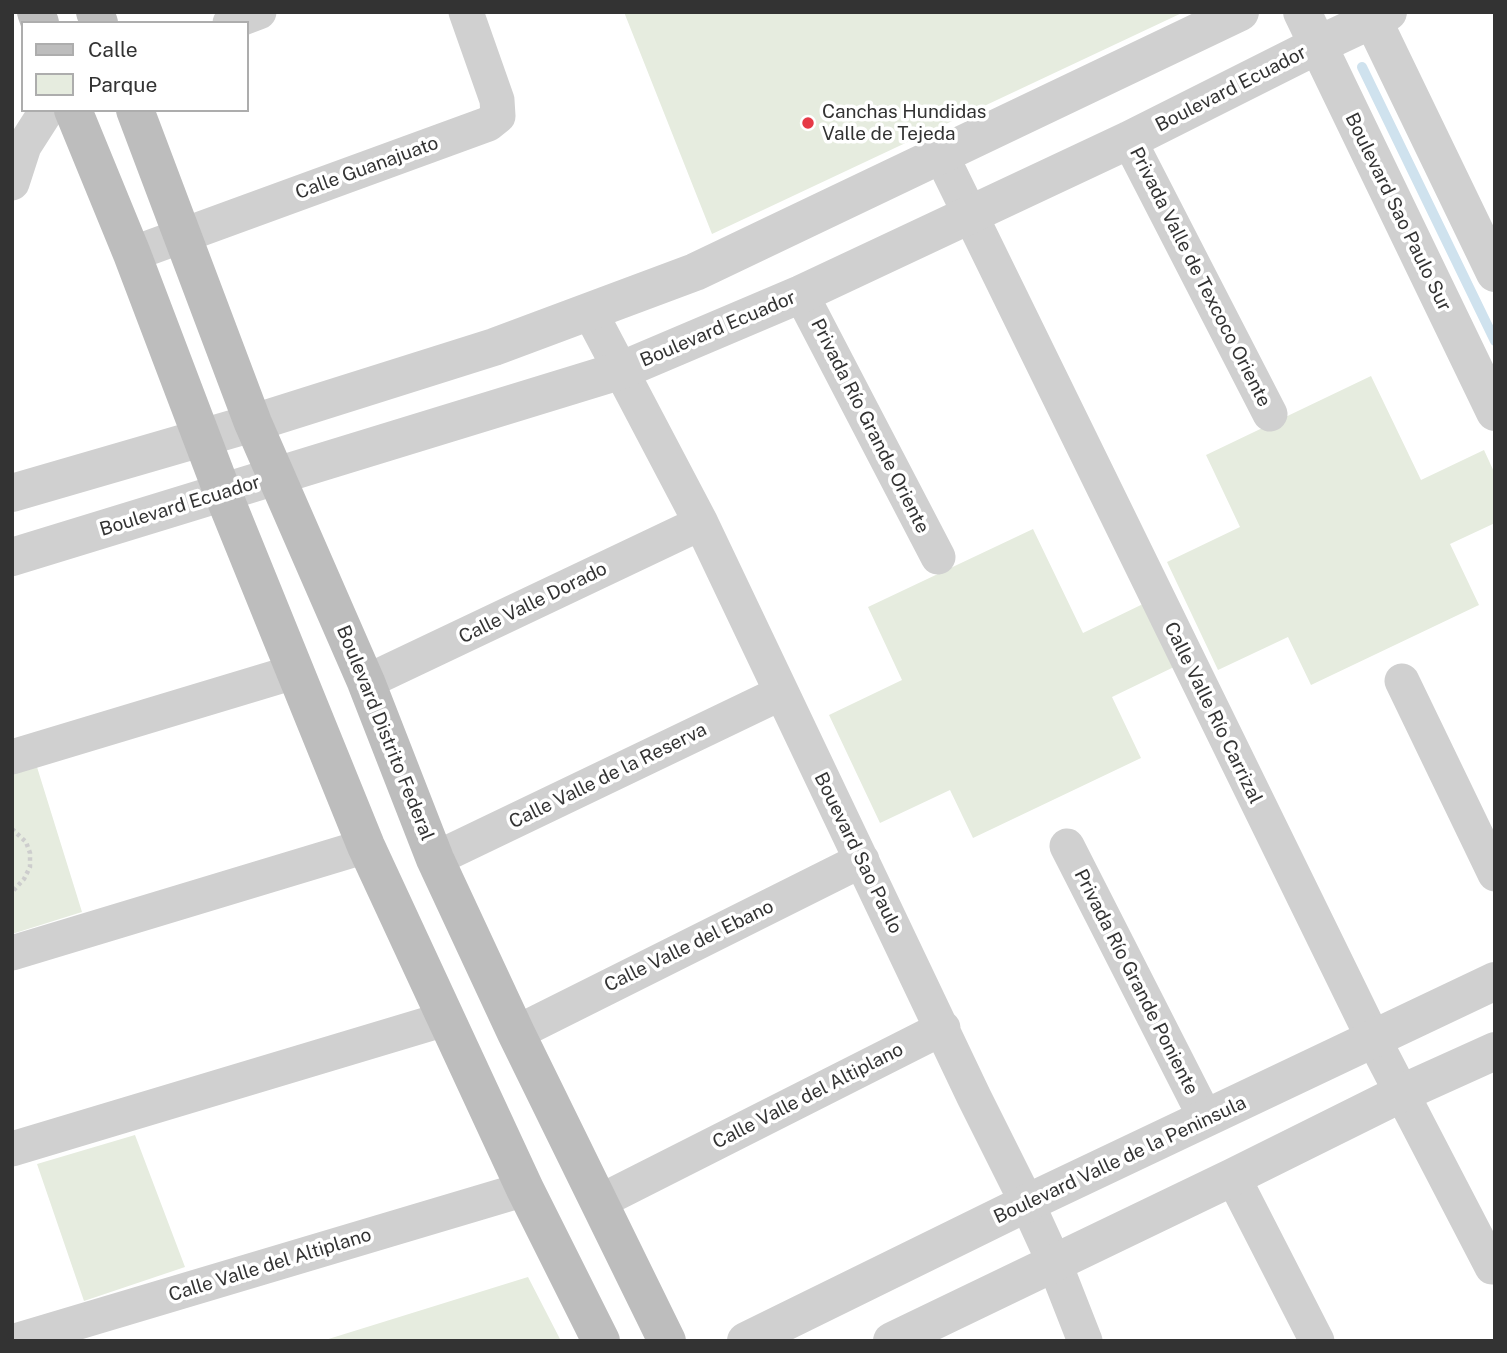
<!DOCTYPE html>
<html>
<head>
<meta charset="utf-8">
<style>
	body { margin:0 }
	#map { position:relative; width:1507px; height:1353px; overflow:hidden; background:#fff; font-family:"Public Sans",sans-serif }
	canvas { display:block }
	.frame { position:absolute; inset:0; border:14px solid #333; pointer-events:none }
	.legend { position:absolute; left:21px; top:21px; width:228px; height:91px; box-sizing:border-box; background:#fff; border:2px solid #adadad; margin:0; padding:9px 12px; list-style:none; font-size:21px; color:#333 }
	.legend li { display:flex; align-items:center; gap:14px; height:35px }
	.legend b { width:35px; border:2px solid #adadad }
</style>
</head>
<body>
<div id="map">
<canvas width="1507" height="1353"></canvas>
<div class="frame"></div>
<ul class="legend">
<li><b style="height:9px;background:#bdbdbd"></b>Calle</li>
<li><b style="height:19px;background:#e6ecdf"></b>Parque</li>
</ul>
</div>
<script>
const ctx = document.querySelector('canvas').getContext('2d');
ctx.lineJoin = 'round';
function fillPath(path, color) { ctx.fillStyle = color; ctx.fill(path, 'evenodd'); }
const shape = rows => new Path2D(rows.map(r => 'M' + r).join(''));
function trace(path, color, width, dash) { ctx.strokeStyle = color; ctx.lineWidth = width; ctx.lineCap = dash ? 'butt' : 'round'; ctx.setLineDash(dash || []); ctx.stroke(path); }
function label(font, color, halo, rows, align = 'center') {
  ctx.font = font + ' "Public Sans",sans-serif'; ctx.lineWidth = 7; ctx.setLineDash([]); ctx.textBaseline = 'middle'; ctx.strokeStyle = halo; ctx.fillStyle = color; for (const [text, x, y, turn = 0] of rows) {
    ctx.save(); ctx.translate(x, y); ctx.rotate((+turn || 0) * Math.PI / 180); ctx.textAlign = isNaN(turn) ? turn : align; if (halo) ctx.strokeText(text, 0, 0); ctx.fillText(text, 0, 0); ctx.restore();
  }
}
const green = shape([
	[624,12,1184,12,712,234],
	[1371,376,1421,480,1484,450,1495,474,1495,523,1450,544,1479,605,1311,685,1288,637,1218,670,1167,562,1240,527,1206,455],
	[1033,529,1083,633,1145,603,1176,666,1112,697,1141,758,973,838,950,790,880,823,829,715,902,680,868,607],
	[37,767,82,912,12,934,12,774],
	[135,1135,185,1267,84,1301,37,1164],
	[528,1277,561,1341,322,1341]
]);
const stream = shape([
	[1362,67,1495,341]
]);
const path = shape([
	[12,829,26,842,30,853,30,867,24,879,12,892]
]);
const minor = shape([
	[230,23,259,12],
	[1129,140,1270,414],
	[941,155,1373,1038,1492,1267],
	[12,183,24,146,47,110],
	[132,254,488,124,498,116,497,100,466,12],
	[801,294,938,557],
	[590,312,701,523,974,1097,1027,1203,1054,1262,1085,1341],
	[1402,681,1495,874],
	[366,682,701,523],
	[12,757,294,672],
	[1067,846,1206,1119],
	[435,859,781,693],
	[12,953,366,846],
	[516,1033,862,860],
	[12,1149,445,1019],
	[1233,1177,1317,1341],
	[599,1202,943,1028],
	[15,1341,525,1189]
]);
const tertiary = shape([
	[1302,12,1495,412],
	[1369,12,1495,273],
	[12,493,253,423,494,347,695,272,1240,12],
	[12,557,622,370,801,294,1129,140,1318,45,1388,12],
	[746,1341,1027,1203,1495,981],
	[892,1341,1233,1177,1402,1093,1495,1051]
]);
const secondary = shape([
	[36,12,40,23],
	[95,12,99,23],
	[73,110,132,254,222,491,366,846,525,1189,601,1341],
	[135,110,253,423,366,682,435,859,516,1033,667,1341]
]);
const markers = [
	[808,123,7,"#e63946"]
];
const streetNames = [
	["Boulevard Ecuador",1231,89,-27],
	["Calle Guanajuato",367,168,-20],
	["Boulevard Sao Paulo Sur",1398,212,64],
	["Privada Valle de Texcoco Oriente",1200,277,63],
	["Boulevard Ecuador",718,329,-23],
	["Privada Río Grande Oriente",870,426,63],
	["Boulevard Ecuador",180,506,-17],
	["Calle Valle Dorado",533,603,-26],
	["Calle Valle Río Carrizal",1213,713,64],
	["Boulevard Distrito Federal",385,733,68],
	["Calle Valle de la Reserva",608,776,-26],
	["Bouevard Sao Paulo",858,853,64],
	["Calle Valle del Ebano",689,946,-26],
	["Privada Río Grande Poniente",1136,982,63],
	["Calle Valle del Altiplano",808,1096,-27],
	["Boulevard Valle de la Peninsula",1120,1160,-25],
	["Calle Valle del Altiplano",270,1265,-17]
];
const poiNames = [
	["Canchas Hundidas",822,112],
	["Valle de Tejeda",822,134]
];
fillPath(green, '#e6ecdf');
trace(stream, '#cfe2ee', 10);
trace(path, '#cdcdcd', 4.5, [3.5, 3.5]);
trace(minor, '#d0d0d0', 35);
trace(tertiary, '#d0d0d0', 38);
trace(secondary, '#bdbdbd', 38);
for (const [x, y, r, color] of markers) { const dot = new Path2D(); dot.arc(x, y, r, 0, 2 * Math.PI); ctx.fillStyle = color; ctx.fill(dot); trace(dot, '#fff', 2.5); }
label('19px', '#333', '#fff', streetNames);
label('19px', '#333', '#fff', poiNames, 'left');
</script>
</body>
</html>
